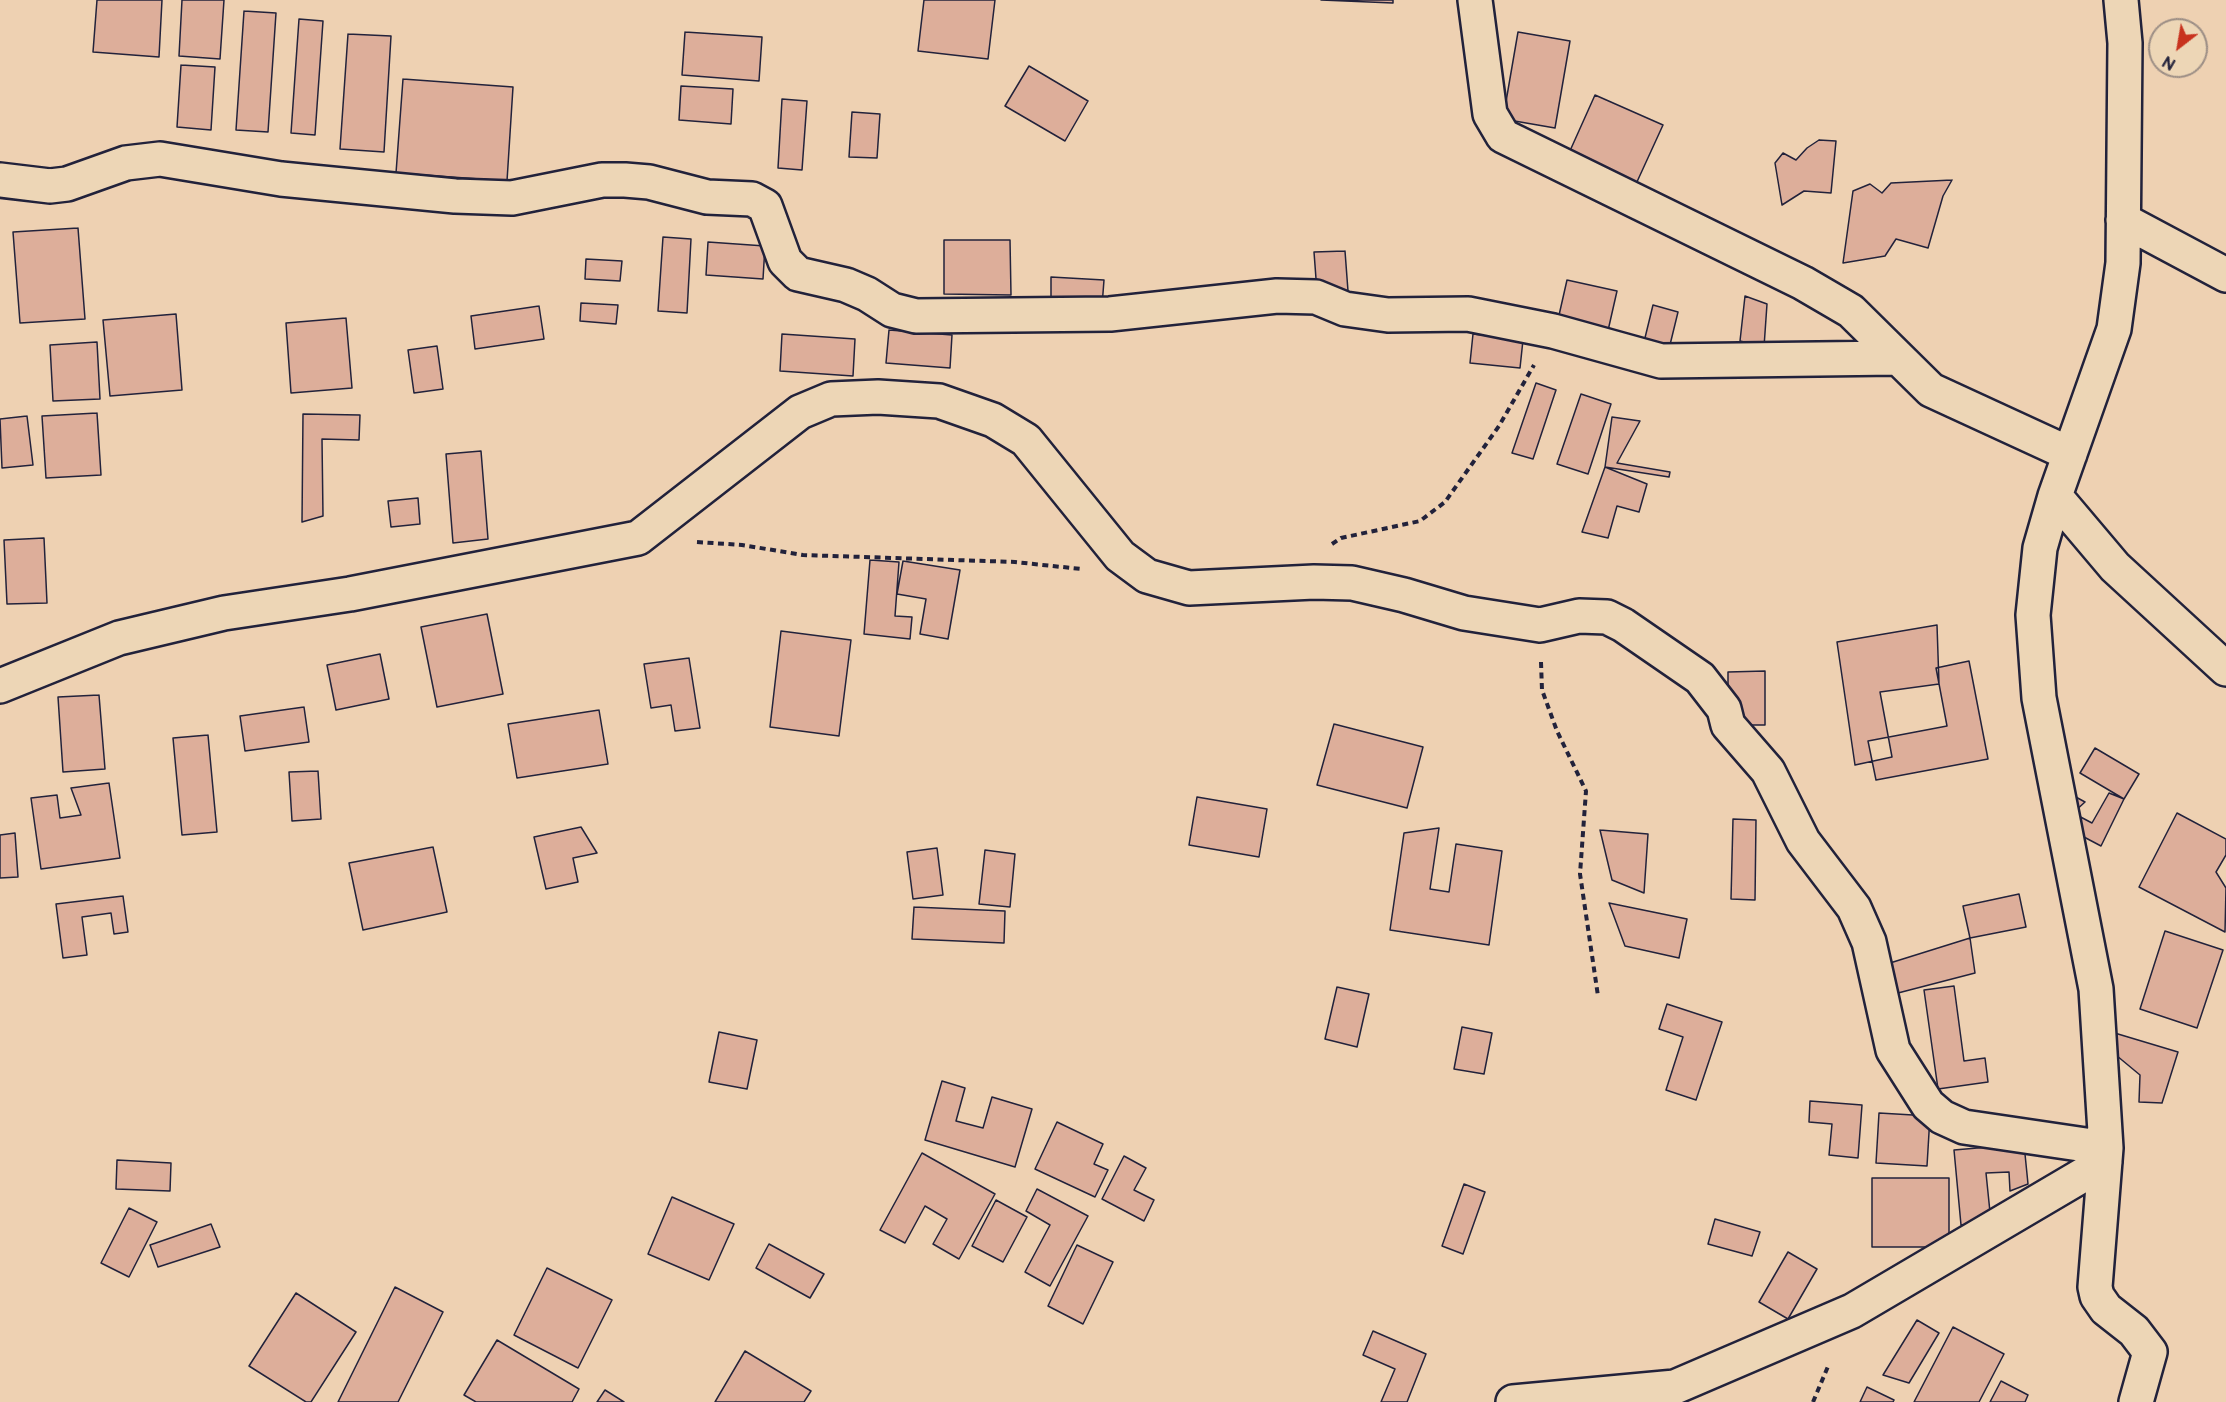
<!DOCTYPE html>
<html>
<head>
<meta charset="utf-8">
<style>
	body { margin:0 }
	#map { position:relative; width:2226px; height:1402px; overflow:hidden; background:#eed1b2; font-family:"Balsamiq Sans",sans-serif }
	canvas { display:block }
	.north { position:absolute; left:2148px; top:18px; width:60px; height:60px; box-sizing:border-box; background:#edd6b6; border:2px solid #9c8e85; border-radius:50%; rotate:211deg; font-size:16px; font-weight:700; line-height:24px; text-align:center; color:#22223b }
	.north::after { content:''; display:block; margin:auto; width:21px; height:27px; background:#c8321e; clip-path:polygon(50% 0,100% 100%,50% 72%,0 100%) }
</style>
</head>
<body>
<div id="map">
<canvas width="2226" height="1402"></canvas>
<div class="north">N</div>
</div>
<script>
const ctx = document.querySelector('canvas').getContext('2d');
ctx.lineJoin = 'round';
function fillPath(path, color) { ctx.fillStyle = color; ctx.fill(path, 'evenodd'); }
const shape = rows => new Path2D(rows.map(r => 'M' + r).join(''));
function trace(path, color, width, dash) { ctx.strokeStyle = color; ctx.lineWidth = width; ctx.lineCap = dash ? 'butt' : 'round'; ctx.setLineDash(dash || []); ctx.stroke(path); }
const building = shape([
	[97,0,162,0,159,57,93,52,97,0],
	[182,0,224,0,220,59,179,56,182,0],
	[924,0,995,0,988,59,918,51,924,0],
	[1321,0,1393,0,1393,3,1321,0],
	[244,11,276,13,268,132,236,130,244,11],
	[299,19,323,21,315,135,291,133,299,19],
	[685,32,762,37,759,81,682,75,685,32],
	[1518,32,1570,41,1555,128,1503,119,1518,32],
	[348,34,391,36,384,152,340,149,348,34],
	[181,65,215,67,211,130,177,127,181,65],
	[1029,66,1088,101,1065,141,1005,106,1029,66],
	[403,79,513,87,507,181,396,173,403,79],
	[681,86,733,89,731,124,679,120,681,86],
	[1595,95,1663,125,1636,184,1569,153,1595,95],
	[782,99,807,101,802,170,778,168,782,99],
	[852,112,880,114,877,158,849,157,852,112],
	[1819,140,1836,141,1831,193,1804,191,1782,205,1775,163,1783,153,1796,160,1807,148,1819,140],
	[1952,180,1943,196,1928,248,1896,239,1885,256,1843,263,1853,191,1870,184,1882,193,1891,183,1952,180],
	[78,228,85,319,20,323,13,232,78,228],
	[663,237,691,239,687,313,658,311,663,237],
	[944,240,1010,240,1011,295,944,294,944,240],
	[708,242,765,246,763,279,706,275,708,242],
	[1345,251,1348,291,1317,292,1314,252,1345,251],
	[586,259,622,261,620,281,585,279,586,259],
	[1051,277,1104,280,1102,306,1051,304,1051,277],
	[1567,280,1617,291,1607,335,1557,324,1567,280],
	[1745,296,1767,304,1764,347,1740,341,1745,296],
	[581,303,618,305,616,324,580,321,581,303],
	[1653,305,1678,312,1668,353,1643,346,1653,305],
	[539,306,544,339,475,349,471,316,539,306],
	[176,314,182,390,110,396,103,320,176,314],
	[346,318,352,388,291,393,286,323,346,318],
	[889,330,952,335,950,368,886,363,889,330],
	[782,334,855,339,853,376,780,371,782,334],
	[1473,334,1523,340,1520,368,1470,363,1473,334],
	[97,342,100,399,53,401,50,345,97,342],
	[437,346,443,389,414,393,408,350,437,346],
	[1536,383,1556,390,1533,459,1512,453,1536,383],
	[1581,394,1611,404,1588,474,1557,464,1581,394],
	[97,413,101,475,46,478,42,416,97,413],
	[303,414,360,415,359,440,322,439,323,516,302,522,303,414],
	[27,416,33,465,2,468,0,419,27,416],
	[1612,417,1640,421,1617,463,1670,472,1669,477,1605,467,1612,417],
	[481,451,488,539,453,543,446,454,481,451],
	[1605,467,1647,484,1639,512,1617,506,1608,538,1582,532,1605,467],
	[418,498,420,524,391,527,388,501,418,498],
	[44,538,47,603,7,604,4,540,44,538],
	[870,560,899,562,895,616,912,617,910,639,864,634,870,560],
	[903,561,960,570,948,639,920,634,926,599,897,594,903,561],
	[487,614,503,694,437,707,421,627,487,614],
	[1937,625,1939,684,1880,692,1892,757,1855,765,1837,642,1937,625],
	[781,631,851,640,839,736,770,727,781,631],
	[380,654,389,699,336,710,327,665,380,654],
	[689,658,700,728,675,731,671,705,651,708,644,664,689,658],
	[1969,661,1988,759,1876,780,1868,741,1947,726,1936,668,1969,661],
	[1765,671,1765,725,1728,725,1728,672,1765,671],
	[99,695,105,769,63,772,58,697,99,695],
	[304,707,309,742,245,751,240,716,304,707],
	[599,710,608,764,517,778,508,724,599,710],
	[1334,724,1423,747,1407,808,1317,785,1334,724],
	[208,735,217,832,182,835,173,738,208,735],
	[2095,748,2139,774,2124,799,2080,773,2095,748],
	[318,771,321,819,292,821,289,772,318,771],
	[109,783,120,858,41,869,31,798,57,795,60,818,81,815,71,788,109,783],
	[2063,790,2085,802,2073,813,2092,823,2109,793,2124,799,2101,846,2048,818,2063,790],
	[1197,797,1267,809,1259,857,1189,845,1197,797],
	[2177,813,2226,839,2226,855,2216,872,2226,888,2225,932,2139,887,2177,813],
	[1733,819,1756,820,1755,900,1731,899,1733,819],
	[581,827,597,853,573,858,578,882,546,889,534,837,581,827],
	[1439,828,1430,889,1449,892,1456,844,1502,851,1489,945,1390,930,1404,833,1439,828],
	[1600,830,1648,834,1644,893,1612,880,1600,830],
	[15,833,18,877,0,878,0,835,15,833],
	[433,847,447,912,363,930,349,863,433,847],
	[937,848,943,895,913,899,907,852,937,848],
	[985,850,1015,854,1010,907,979,904,985,850],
	[2019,894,2026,927,1970,938,1963,906,2019,894],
	[123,896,128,932,114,934,111,913,82,917,87,955,63,958,56,904,123,896],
	[1609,903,1687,919,1679,958,1625,946,1609,903],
	[914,907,1005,911,1004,943,912,939,914,907],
	[2165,931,2223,950,2197,1028,2140,1009,2165,931],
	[1970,938,1975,973,1898,993,1890,963,1970,938],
	[1954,986,1964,1061,1985,1058,1988,1082,1938,1089,1924,990,1954,986],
	[1337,987,1369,994,1357,1047,1325,1039,1337,987],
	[1667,1004,1722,1022,1696,1100,1666,1090,1683,1037,1659,1029,1667,1004],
	[1462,1027,1492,1033,1484,1074,1454,1069,1462,1027],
	[2098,1028,2178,1052,2162,1103,2139,1102,2140,1075,2099,1041,2098,1028],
	[719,1032,757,1040,747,1089,709,1082,719,1032],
	[942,1081,965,1088,956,1121,983,1128,992,1097,1032,1109,1015,1167,925,1140,942,1081],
	[1810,1101,1862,1105,1858,1158,1829,1155,1832,1124,1809,1122,1810,1101],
	[1879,1113,1930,1116,1927,1166,1876,1163,1879,1113],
	[1057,1122,1103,1144,1094,1164,1108,1170,1095,1197,1035,1169,1057,1122],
	[2024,1144,2028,1184,2010,1191,2009,1172,1986,1173,1991,1222,1961,1225,1954,1150,2024,1144],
	[922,1153,995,1194,959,1259,933,1244,947,1219,925,1206,905,1243,880,1230,922,1153],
	[1124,1156,1146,1168,1134,1190,1154,1200,1144,1221,1102,1199,1124,1156],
	[117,1160,171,1163,170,1191,116,1189,117,1160],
	[1872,1178,1949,1178,1949,1247,1872,1247,1872,1178],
	[1464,1184,1485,1192,1463,1254,1442,1246,1464,1184],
	[1037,1189,1088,1216,1050,1286,1025,1272,1050,1225,1026,1211,1037,1189],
	[672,1197,734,1224,709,1280,648,1254,672,1197],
	[996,1200,1027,1217,1003,1262,972,1246,996,1200],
	[129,1208,157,1222,129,1277,101,1263,129,1208],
	[1715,1219,1760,1232,1752,1256,1708,1244,1715,1219],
	[211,1224,220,1247,158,1267,150,1245,211,1224],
	[769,1244,824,1274,810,1298,756,1268,769,1244],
	[1077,1245,1113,1262,1083,1324,1048,1306,1077,1245],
	[1788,1252,1817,1269,1788,1319,1759,1302,1788,1252],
	[547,1268,612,1300,578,1368,514,1335,547,1268],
	[395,1287,443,1312,398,1402,338,1402,395,1287],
	[296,1293,356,1332,311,1402,306,1402,249,1366,296,1293],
	[1917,1320,1939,1333,1909,1383,1883,1375,1917,1320],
	[1953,1327,2004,1354,1979,1402,1914,1402,1953,1327],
	[1373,1331,1426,1354,1407,1402,1381,1402,1395,1369,1363,1355,1373,1331],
	[497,1340,579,1389,572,1402,476,1402,464,1395,497,1340],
	[745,1351,811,1391,804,1402,715,1402,745,1351],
	[2001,1381,2028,1395,2025,1402,1990,1402,2001,1381],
	[1867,1387,1894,1400,1893,1402,1860,1402,1867,1387],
	[605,1390,624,1402,597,1402,605,1390]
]);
const path = shape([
	[697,542,742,545,803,555,1015,562,1081,569],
	[1332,544,1341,538,1420,521,1445,502,1499,426,1534,365],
	[1541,662,1542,690,1557,731,1586,791,1580,874,1598,996],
	[1813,1402,1829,1364]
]);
const street = shape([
	[1475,0,1490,114,1503,136,1803,283,1851,311,1931,390,2070,454],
	[2121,0,2125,43,2123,263,2114,329,2055,496,2040,548,2033,615,2039,698,2096,989,2106,1148,2095,1287,2097,1296,2106,1309,2134,1331,2150,1352,2136,1402],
	[0,180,50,186,67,184,126,163,160,159,281,179,455,196,512,198,602,180,625,180,649,182,707,197,752,199,765,206,785,261,798,274,846,285,867,294,892,310,916,316,1110,314,1277,296,1316,297,1345,309,1388,315,1468,314,1553,331,1661,361,1896,358],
	[2123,220,2226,275],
	[2055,496,2115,567,2226,669],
	[0,686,119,638,224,613,350,594,638,538,800,412,831,399,878,397,939,401,993,420,1026,440,1120,556,1147,576,1189,588,1314,582,1352,583,1404,595,1464,613,1540,625,1579,616,1607,617,1623,625,1700,678,1724,709,1728,725,1768,771,1803,841,1854,908,1869,942,1893,1050,1928,1105,1942,1117,1964,1127,2106,1148],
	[1513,1402,1675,1387,1852,1311,2105,1162]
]);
fillPath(building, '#ddae9a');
trace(building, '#22223b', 1.5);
trace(street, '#22223b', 38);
trace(path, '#22223b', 4, [6, 4.5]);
trace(street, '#edd6b6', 33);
</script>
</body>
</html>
